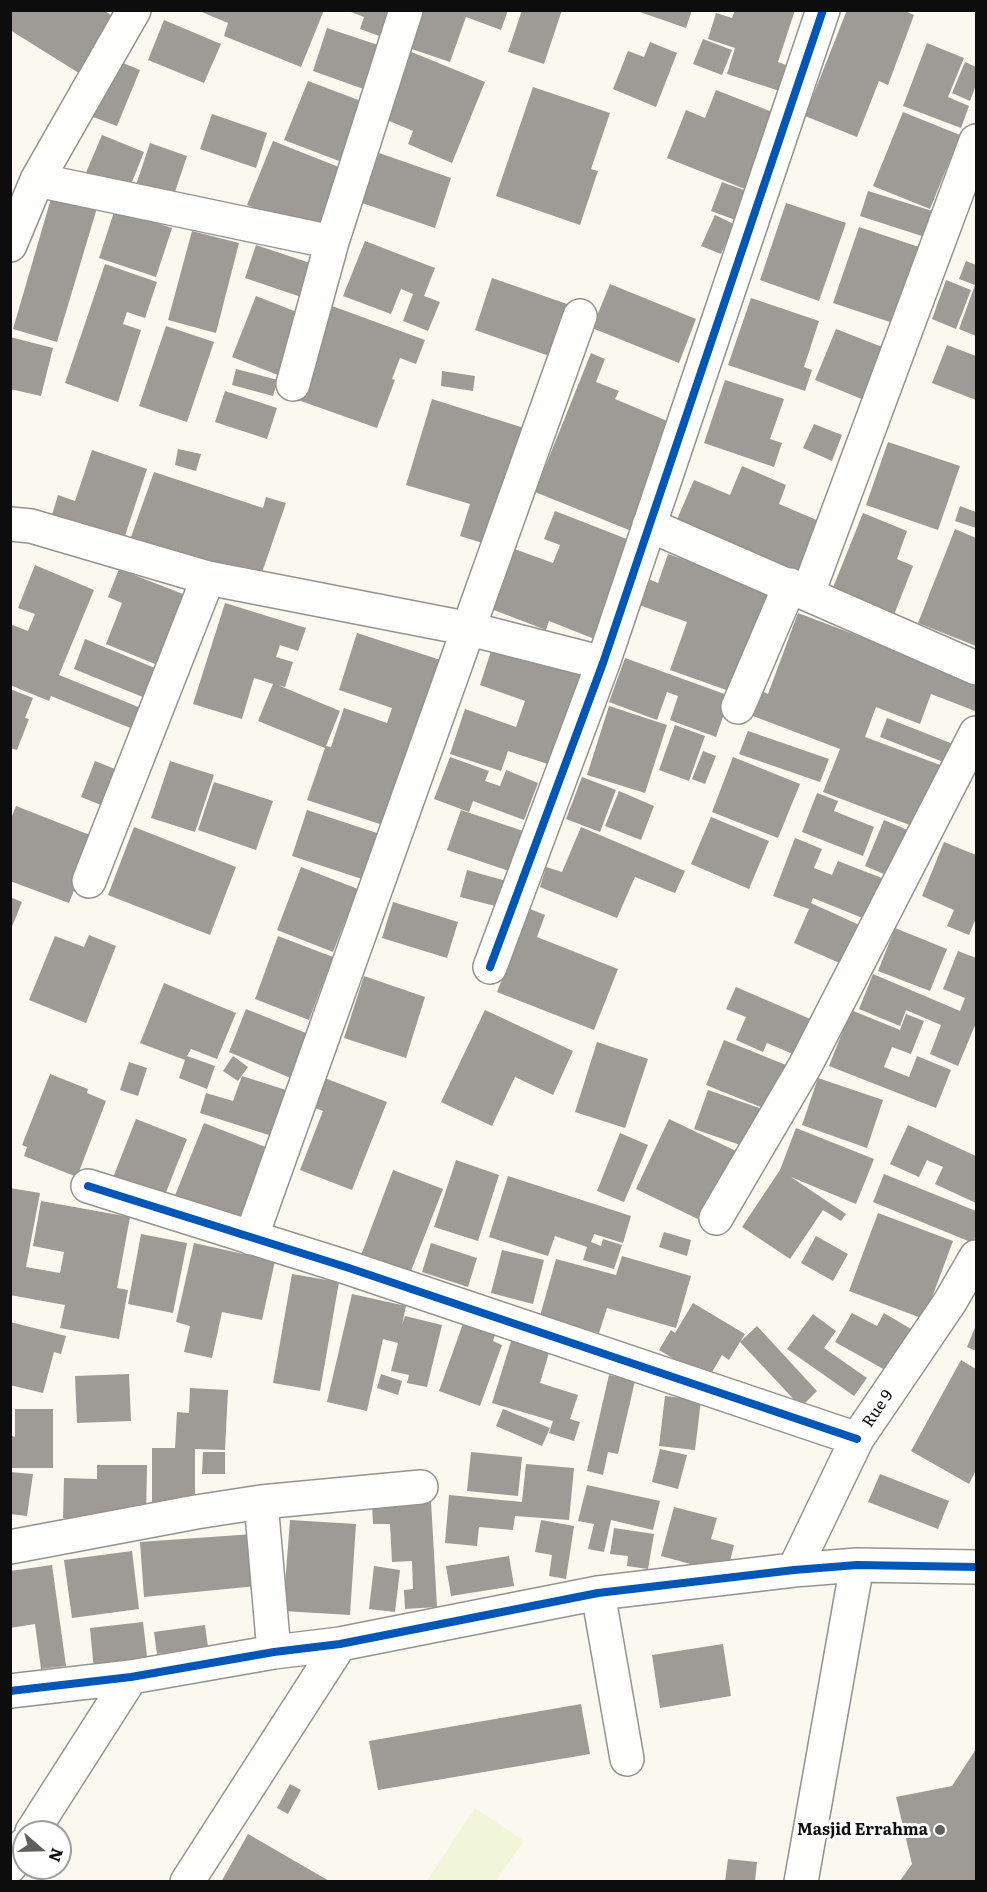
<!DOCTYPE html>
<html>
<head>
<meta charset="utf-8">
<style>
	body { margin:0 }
	#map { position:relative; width:987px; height:1892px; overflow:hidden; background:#fbf8f0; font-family:Literata,serif }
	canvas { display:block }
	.frame { position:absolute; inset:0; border:12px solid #0d0d0d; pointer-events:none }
	.north { position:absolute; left:12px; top:1820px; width:60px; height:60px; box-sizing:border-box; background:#fff; border:2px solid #9e9e9e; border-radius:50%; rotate:110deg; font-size:16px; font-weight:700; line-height:24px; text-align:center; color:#0d0d0d }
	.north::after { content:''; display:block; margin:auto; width:21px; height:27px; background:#605f5c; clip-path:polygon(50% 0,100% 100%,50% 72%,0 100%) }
</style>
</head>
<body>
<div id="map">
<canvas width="987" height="1892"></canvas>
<div class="frame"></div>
<div class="north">N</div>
</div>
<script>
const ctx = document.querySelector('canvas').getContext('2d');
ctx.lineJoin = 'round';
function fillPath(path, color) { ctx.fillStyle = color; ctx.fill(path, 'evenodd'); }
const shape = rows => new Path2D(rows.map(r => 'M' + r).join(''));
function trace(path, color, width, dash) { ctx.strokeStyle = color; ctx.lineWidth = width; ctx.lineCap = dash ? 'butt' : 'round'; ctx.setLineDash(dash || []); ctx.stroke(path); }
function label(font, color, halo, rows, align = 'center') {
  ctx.font = font + ' Literata,serif'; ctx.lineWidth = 6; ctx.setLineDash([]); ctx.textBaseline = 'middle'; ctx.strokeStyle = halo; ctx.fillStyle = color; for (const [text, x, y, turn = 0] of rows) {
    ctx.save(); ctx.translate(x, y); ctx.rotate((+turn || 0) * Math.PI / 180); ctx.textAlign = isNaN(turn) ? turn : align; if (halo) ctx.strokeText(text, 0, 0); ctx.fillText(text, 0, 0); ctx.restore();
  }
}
const pitch = shape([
	[475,1808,524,1841,496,1881,427,1881]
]);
const building = shape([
	[10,10,104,10,116,19,82,75,10,30],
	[197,10,324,10,301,67,224,36,228,23],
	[346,10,393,10,385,38,360,29,364,17],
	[416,10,508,10,501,30,466,17,450,62,403,46],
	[522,10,562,10,544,64,508,52],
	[634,10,692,10,686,28],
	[735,10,795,10,778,62,791,67,783,92,727,74,735,48,708,39,716,13,732,18],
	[847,10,903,10,914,15,888,85,879,81,857,137,805,116],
	[164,20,221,44,204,83,148,60],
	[327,28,387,48,372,92,313,71],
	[703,39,732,50,722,75,693,64],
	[650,42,677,53,656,107,613,89,628,51,644,57],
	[927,43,964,58,948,97,969,106,961,128,903,106],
	[409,51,485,82,452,163,408,144,413,131,387,120,397,97,390,94],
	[116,60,140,70,117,126,93,117],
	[965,62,976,67,976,85,970,101,952,93],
	[308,81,369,104,347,164,284,140],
	[533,87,610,113,591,169,598,171,580,225,496,196],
	[716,90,775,113,745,189,667,158,686,110,705,118],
	[903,112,960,135,930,209,873,186],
	[212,114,267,133,256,168,200,149],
	[102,135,144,152,128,192,85,175],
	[273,141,349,171,322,236,247,205],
	[150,143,187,156,173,198,136,185],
	[379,153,451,178,435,228,362,203],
	[722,182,749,192,738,221,711,211],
	[868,191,939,213,931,239,860,216],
	[52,195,97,208,57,342,13,329],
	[786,203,846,223,819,301,760,280],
	[115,209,172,228,156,277,99,258],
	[715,215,734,224,721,254,701,246],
	[859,227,925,249,899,325,833,303],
	[192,231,239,243,216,333,168,320],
	[365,241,435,268,424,296,440,302,428,331,403,321,413,294,401,289,391,314,343,296],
	[256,245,322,267,310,300,245,278],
	[966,261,976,265,976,336,959,329,975,285,959,279],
	[105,264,157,282,145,318,127,312,123,324,141,330,118,402,65,383],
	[492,278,573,306,555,358,475,330],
	[946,280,971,290,956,329,932,319],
	[610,284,696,319,679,363,592,328],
	[256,296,307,316,283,377,232,357],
	[751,298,819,321,804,367,812,370,805,391,728,365],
	[332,306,425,340,416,364,400,358,392,379,395,380,377,428,298,400],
	[166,326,214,342,187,422,139,406],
	[836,329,895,352,874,404,815,380],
	[10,337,53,348,41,396,10,389],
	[947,345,976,356,976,400,932,383],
	[591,353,605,359,596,382,619,391,615,399,672,423,629,530,535,492],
	[236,369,278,380,273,396,232,385],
	[442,371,475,376,473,391,441,386],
	[725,380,784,399,770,439,782,443,774,467,704,443],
	[225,391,277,408,267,439,215,422],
	[432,399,524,428,486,544,460,536,470,504,406,485],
	[814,424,842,435,832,461,803,448],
	[888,442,960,466,938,530,866,505],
	[178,449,201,454,196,471,175,465],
	[92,450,147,469,123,542,51,518,58,495,75,501],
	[742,466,786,485,779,504,826,524,800,585,672,531,694,480,730,495],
	[154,472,263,508,266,497,286,503,258,584,131,537],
	[960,506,976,512,976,528,955,521],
	[555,511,632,541,597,640,549,621,546,630,486,607,509,547,553,563,560,545,544,539],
	[863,513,907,531,897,559,913,566,890,625,828,600],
	[955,529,976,538,976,646,918,623],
	[668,554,773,592,732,692,670,670,687,622,639,605,648,579,658,583],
	[35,565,94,590,59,675,151,712,143,733,51,696,49,701,10,685,10,624,28,631,35,614,18,608],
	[119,569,193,598,165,668,106,644,122,603,108,597],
	[225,603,306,628,298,651,280,645,276,657,293,662,285,687,278,685,340,711,326,746,331,747,344,708,387,723,392,708,339,690,357,633,450,663,395,829,307,800,325,748,258,721,273,684,254,678,242,719,193,704],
	[798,613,938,666,976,676,976,706,975,711,931,694,920,724,876,707,865,737,943,766,920,829,823,792,840,749,753,716,762,691,768,694],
	[85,639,167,673,155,702,74,669],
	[495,639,590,671,557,767,508,751,501,771,450,754,465,709,516,727,525,701,480,685],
	[625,658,730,696,716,737,670,720,678,696,667,692,657,720,609,702],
	[10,689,33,698,25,718,29,719,17,750,10,748],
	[609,706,667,725,645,793,587,775],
	[887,718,958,746,951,765,880,737],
	[675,725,705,736,689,781,659,770],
	[748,731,829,759,820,782,739,754],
	[703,751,716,756,705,784,692,779],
	[450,757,489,771,485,781,500,786,506,770,538,783,524,820,473,801,469,812,434,799],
	[733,757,800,784,778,838,712,812],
	[95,761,120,771,106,807,81,797],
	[170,761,214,775,195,832,151,818],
	[582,777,616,790,600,832,566,819],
	[214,782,273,801,256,850,198,830],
	[619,791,654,806,641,840,605,826],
	[817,793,838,801,834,811,874,827,863,856,802,832],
	[16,806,95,837,69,903,10,881,10,821],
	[307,810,380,834,365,880,292,856],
	[461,810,523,831,509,871,447,850],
	[711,817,769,841,749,889,691,864],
	[884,820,917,834,898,880,865,866],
	[134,827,236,867,210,935,108,895],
	[581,827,685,871,675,893,635,877,617,918,540,887,546,867,562,872],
	[795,838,822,849,814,868,832,875,838,861,892,882,875,923,813,898,811,903,868,929,851,968,794,943,809,909,773,896],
	[944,842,976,855,976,918,969,935,947,926,954,910,922,896],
	[301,867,358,889,333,952,277,930],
	[467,870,506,881,499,907,460,897],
	[10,897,22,902,11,929,10,929],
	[393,902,458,922,447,958,382,938],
	[530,909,545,915,537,937,618,969,594,1030,497,992],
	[895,928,947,949,930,991,878,971],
	[89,935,116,946,86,1023,29,1000,55,936,84,947],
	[278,936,333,957,309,1020,255,999],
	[958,951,976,958,976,1023,958,1066,930,1054,941,1025,906,1010,900,1026,859,1009,873,974,960,1011,965,998,943,989],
	[364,976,425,997,406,1058,344,1038],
	[164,983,236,1013,217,1059,191,1049,187,1056,215,1066,207,1089,179,1078,185,1060,140,1043],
	[736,987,815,1021,800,1057,767,1043,763,1052,736,1040,746,1017,726,1009],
	[246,1009,311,1035,293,1079,229,1052],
	[485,1010,573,1051,553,1095,515,1077,492,1126,441,1102],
	[851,1010,900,1030,906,1014,924,1021,911,1054,892,1047,884,1067,909,1077,917,1056,951,1070,936,1108,829,1066],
	[724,1040,791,1067,773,1112,706,1085],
	[597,1042,648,1059,625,1128,575,1112],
	[233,1056,248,1067,238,1081,223,1071],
	[129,1062,147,1068,138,1096,120,1090],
	[50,1074,88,1089,87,1093,106,1101,77,1177,24,1156,27,1147,22,1145],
	[242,1076,286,1090,272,1136,200,1113,206,1093,233,1101],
	[322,1077,387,1102,352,1190,300,1170,323,1111,310,1106],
	[818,1078,883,1100,867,1148,802,1125],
	[708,1090,762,1109,749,1148,694,1129],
	[136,1119,187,1139,163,1200,112,1180],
	[669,1119,736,1151,702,1221,636,1189],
	[204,1123,268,1148,235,1228,172,1203],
	[908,1125,976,1156,976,1203,935,1184,943,1167,927,1160,919,1177,890,1164],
	[796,1128,874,1159,856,1204,791,1177,846,1214,841,1221,823,1210,790,1259,742,1227,780,1170],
	[620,1133,648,1145,624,1202,597,1191],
	[456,1160,499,1175,478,1241,434,1227],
	[393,1170,443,1189,409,1276,360,1258],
	[884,1174,976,1211,976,1235,973,1243,873,1202],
	[508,1176,631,1216,623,1243,594,1234,591,1242,601,1246,603,1239,622,1245,614,1269,583,1260,587,1247,555,1236,548,1256,489,1237],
	[10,1188,40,1193,26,1267,60,1273,64,1252,33,1246,41,1201,130,1217,117,1288,128,1290,119,1339,60,1328,65,1305,10,1295],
	[878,1213,953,1241,924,1319,849,1291],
	[664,1232,691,1240,687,1256,659,1247],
	[141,1234,187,1243,173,1313,128,1304],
	[816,1236,848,1254,833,1281,801,1263],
	[194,1243,275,1261,262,1320,222,1312,212,1358,184,1352,190,1326,176,1322],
	[431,1243,477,1258,468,1287,422,1272],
	[502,1250,544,1260,533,1304,491,1293],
	[622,1256,691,1276,676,1328,607,1308,599,1333,540,1316,556,1259,616,1275],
	[292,1274,339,1282,320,1391,273,1383],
	[352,1294,406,1306,402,1325,405,1316,442,1325,427,1387,407,1383,409,1375,391,1371,398,1343,383,1339,367,1411,327,1402],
	[693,1303,745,1334,740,1342,757,1326,817,1391,801,1407,740,1342,729,1360,722,1355,708,1379,659,1350,671,1330,675,1333],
	[852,1313,877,1326,884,1313,911,1329,887,1371,835,1342],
	[813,1314,836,1331,824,1348,867,1378,854,1396,787,1349],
	[466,1315,498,1326,493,1341,502,1345,480,1406,439,1391],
	[10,1322,66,1336,61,1354,54,1352,43,1393,10,1385],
	[976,1325,976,1351,967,1347],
	[513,1335,551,1346,540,1383,578,1395,570,1419,580,1422,574,1441,549,1433,553,1421,492,1403],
	[961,1360,976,1369,976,1470,969,1484,911,1451],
	[129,1374,131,1421,77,1423,75,1376],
	[381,1374,402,1381,398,1395,377,1388],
	[609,1375,635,1381,618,1454,608,1452,603,1475,587,1471],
	[190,1388,228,1390,225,1450,195,1449,195,1508,152,1507,152,1448,175,1448,177,1412,189,1413],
	[665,1396,701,1400,695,1450,659,1446],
	[15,1409,53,1409,53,1468,12,1468,12,1436,15,1437],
	[503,1409,550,1428,542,1446,496,1426],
	[660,1449,687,1455,678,1489,652,1482],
	[203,1452,225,1452,225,1474,202,1474],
	[471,1452,522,1457,518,1496,467,1491],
	[526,1464,574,1468,569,1520,515,1516,513,1530,479,1527,477,1546,445,1543,449,1495,522,1502],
	[97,1465,147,1465,146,1519,63,1518,64,1478,97,1479],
	[10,1472,33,1474,27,1516,10,1514],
	[880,1474,949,1501,938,1529,868,1502],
	[587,1485,660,1501,653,1530,611,1520,604,1552,588,1549,594,1524,578,1521],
	[431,1501,437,1607,405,1609,404,1590,413,1589,412,1561,392,1562,390,1524,373,1524,372,1504],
	[674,1507,717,1518,711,1539,734,1545,727,1574,661,1556],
	[290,1520,356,1524,350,1615,283,1611],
	[541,1520,574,1526,566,1579,549,1576,552,1555,535,1552],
	[614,1528,654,1534,648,1569,627,1566,628,1556,610,1554],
	[253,1534,257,1586,144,1597,140,1542],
	[132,1551,139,1609,72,1618,64,1560],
	[509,1556,514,1586,451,1596,446,1566],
	[52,1565,66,1666,41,1669,35,1624,10,1628,10,1571],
	[374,1566,400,1570,395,1612,369,1609],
	[143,1622,148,1665,94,1671,90,1628],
	[205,1625,208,1647,157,1654,154,1632],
	[723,1644,731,1696,660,1708,652,1655],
	[581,1704,590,1754,378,1790,369,1741],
	[976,1749,976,1882,899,1882,912,1864,896,1797,952,1786],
	[290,1784,301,1790,288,1814,277,1808],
	[248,1834,331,1882,221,1882],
	[728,1859,757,1862,755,1882,725,1882]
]);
const minor = shape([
	[37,180,332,242],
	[10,245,37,180,134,10],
	[293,384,332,242,406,10],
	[10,524,31,526,208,578,470,629,603,663],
	[649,525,976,668],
	[808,593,976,141],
	[738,707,790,585],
	[89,881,208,578],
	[490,967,603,663,823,10],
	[88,1186,349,1268,857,1439],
	[716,1218,805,1066,976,733],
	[251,1238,580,316],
	[261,1502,274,1652],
	[10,1547,196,1512,261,1502,421,1487],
	[794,1570,857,1439,950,1302,976,1257],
	[598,1593,627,1759],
	[10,1691,131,1677,274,1652,340,1644,598,1593,794,1570,857,1565,976,1567],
	[32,1832,131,1677],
	[10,1866,24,1845],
	[187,1882,340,1644],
	[801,1882,857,1565]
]);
const cycleway = shape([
	[490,967,603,663,823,10],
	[88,1186,349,1268,857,1439],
	[10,1691,131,1677,274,1652,340,1644,598,1593,794,1570,857,1565,976,1567]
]);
const markers = [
	[940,1830,6,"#605f5c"]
];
const streetNames = [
	["Rue 9",878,1409,-56]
];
const poiNames = [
	["Masjid Errahma",928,1830]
];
fillPath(pitch, '#f1f6d8');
fillPath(building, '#9e9a96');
trace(minor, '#94938f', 36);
trace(minor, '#fefefd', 33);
trace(cycleway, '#0057b8', 8);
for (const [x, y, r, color] of markers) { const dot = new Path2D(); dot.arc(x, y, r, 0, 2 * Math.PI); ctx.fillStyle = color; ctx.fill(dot); trace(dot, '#fff', 2); }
label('16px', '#0d0d0d', '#fff', streetNames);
label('bold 16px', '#0d0d0d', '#fff', poiNames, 'right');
</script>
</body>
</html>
